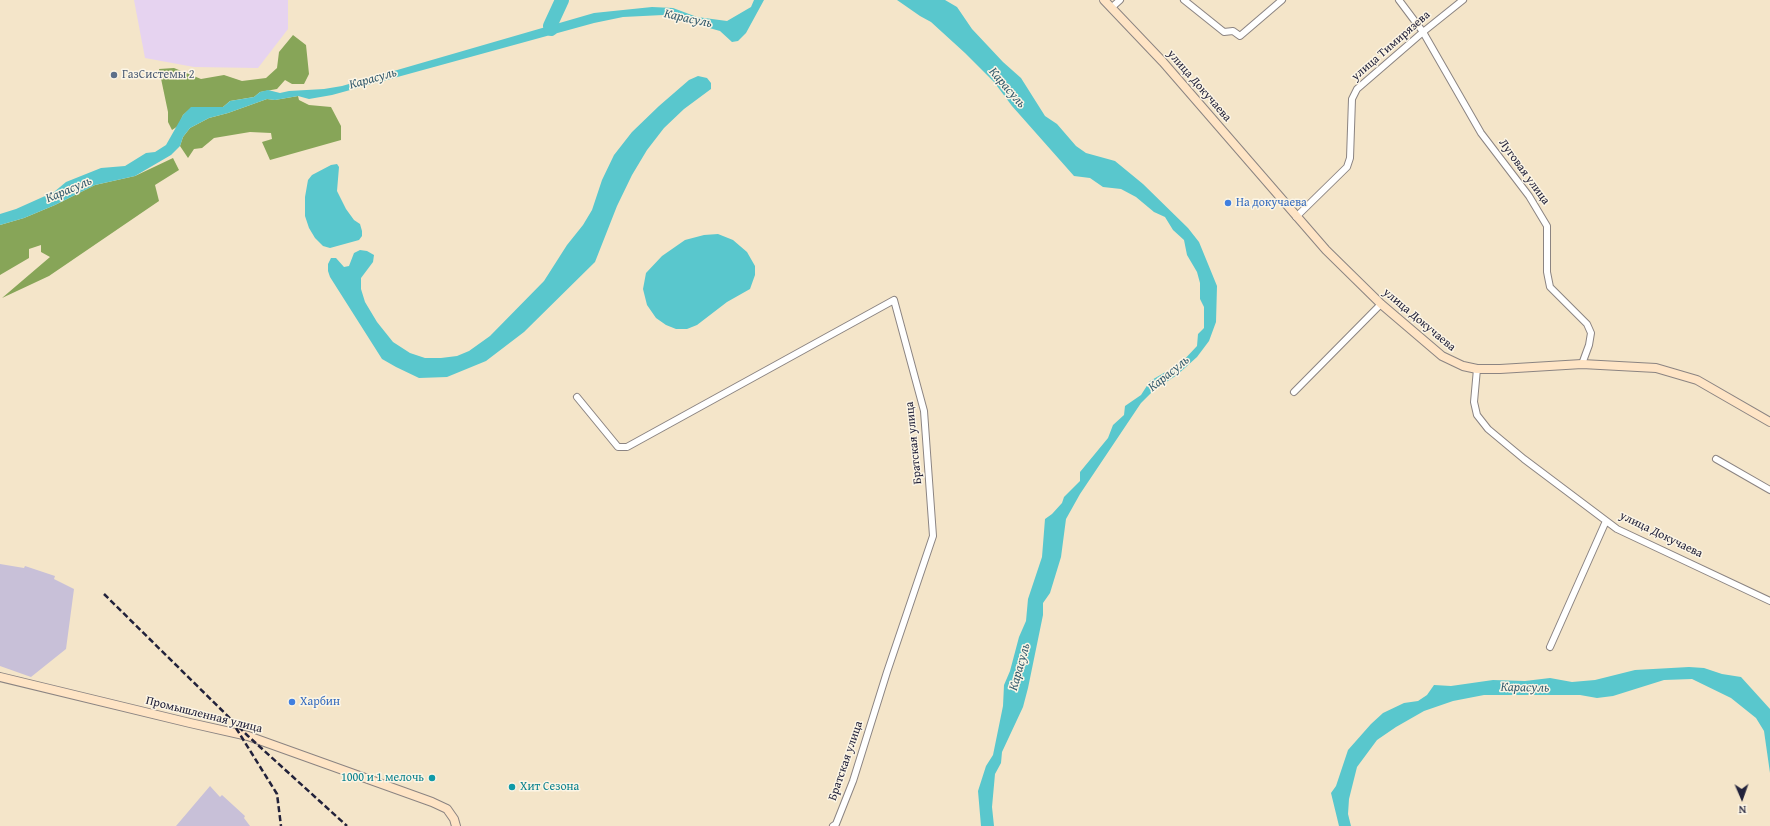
<!DOCTYPE html>
<html>
<head>
<meta charset="utf-8">
<style>
	body { margin:0 }
	#map { position:relative; width:1770px; height:826px; overflow:hidden; background:#f4e5c9; font-family:"Gentium Book Plus",serif }
	canvas { display:block }
	.north { position:absolute; left:1722px; top:778px; width:40px; height:40px; -webkit-text-stroke:3px #fcf5e5; paint-order:stroke; rotate:178deg; font-size:11px; font-weight:700; line-height:16px; text-align:center; color:#22223b }
	.north::after { content:''; display:block; margin:auto; width:14px; height:18px; background:#22223b; clip-path:polygon(50% 0,100% 100%,50% 72%,0 100%) }
</style>
</head>
<body>
<div id="map">
<canvas width="1770" height="826"></canvas>
<div class="north">N</div>
</div>
<script>
const ctx = document.querySelector('canvas').getContext('2d');
ctx.lineJoin = 'round';
function fillPath(path, color) { ctx.fillStyle = color; ctx.fill(path, 'evenodd'); }
const shape = rows => new Path2D(rows.map(r => 'M' + r).join(''));
function trace(path, color, width, dash) { ctx.strokeStyle = color; ctx.lineWidth = width; ctx.lineCap = dash ? 'butt' : 'round'; ctx.setLineDash(dash || []); ctx.stroke(path); }
function label(font, color, halo, rows, align = 'center') {
  ctx.font = font + ' "Gentium Book Plus",serif'; ctx.lineWidth = 3; ctx.setLineDash([]); ctx.textBaseline = 'middle'; ctx.strokeStyle = halo; ctx.fillStyle = color; for (const [text, x, y, turn = 0] of rows) {
    ctx.save(); ctx.translate(x, y); ctx.rotate((+turn || 0) * Math.PI / 180); ctx.textAlign = isNaN(turn) ? turn : align; if (halo) ctx.strokeText(text, 0, 0); ctx.fillText(text, 0, 0); ctx.restore();
  }
}
const built = shape([
	[134,0,288,0,288,29,258,68,194,67,145,58]
]);
const industrial = shape([
	[0,564,24,568,25,566,55,576,54,579,74,589,66,649,31,677,0,666],
	[210,786,220,797,222,795,245,816,244,818,250,826,176,826]
]);
const forest = shape([
	[293,35,306,45,309,74,304,84,292,84,285,80,277,89,260,92,254,97,230,101,223,107,191,108,183,115,178,126,172,130,168,122,168,112,159,69,174,68,201,79,224,75,242,81,266,78,277,68,279,52],
	[298,96,299,100,309,105,331,107,341,126,341,140,270,160,262,142,272,139,271,133,250,132,214,138,202,148,194,149,188,158,180,146,183,137,190,128,209,118,228,113,267,99,275,100],
	[173,158,179,170,155,185,159,201,49,276,2,298,50,257,41,252,41,245,29,249,29,258,0,275,0,225,24,218,55,205,95,185,135,176]
]);
const water = shape([
	[754,0,764,0,746,33,738,41,732,42,720,31,663,15,623,17,594,23,332,95,309,99,298,96,275,100,267,99,228,113,209,118,190,128,183,137,180,146,171,155,135,176,95,185,55,205,24,218,0,225,0,214,16,209,54,192,66,182,101,168,125,166,146,153,155,152,166,145,183,115,191,107,223,107,230,101,254,97,260,92,268,90,280,93,289,91,324,89,342,86,594,13,652,7,673,8,697,17,727,21,751,7],
	[897,0,945,0,957,7,972,29,1003,62,1021,78,1045,116,1057,124,1076,146,1086,153,1115,161,1143,184,1188,228,1199,242,1217,286,1216,322,1209,341,1197,357,1177,375,1154,390,1141,403,1080,494,1066,519,1061,557,1050,593,1043,603,1043,615,1028,688,1023,707,1002,752,1001,763,995,774,992,807,994,826,981,826,978,791,986,766,993,755,1003,706,1004,685,1010,671,1019,637,1026,621,1028,599,1042,557,1045,519,1052,514,1062,503,1064,497,1080,481,1080,472,1108,438,1113,425,1124,415,1125,406,1141,395,1150,381,1181,363,1197,346,1198,334,1204,328,1204,307,1200,299,1200,283,1197,272,1187,255,1184,240,1173,230,1165,217,1154,212,1136,197,1121,189,1103,187,1090,178,1074,176,1012,106,994,82,965,53,931,22,920,16],
	[698,76,707,78,711,83,711,89,684,109,664,128,647,150,632,175,617,206,595,262,524,332,486,361,447,377,419,378,396,367,382,359,330,277,328,271,328,264,331,258,336,258,344,267,349,266,354,253,360,250,367,251,374,255,373,262,361,278,361,289,365,302,377,322,393,342,410,353,425,358,441,358,457,356,469,351,490,336,544,281,567,245,583,225,592,210,602,180,614,155,632,132,659,106,689,80],
	[337,164,339,167,337,191,346,209,354,220,360,224,362,231,362,236,359,240,330,248,323,246,315,238,309,228,305,216,305,197,308,180,312,175,331,165],
	[718,234,733,240,747,252,755,266,755,275,750,289,727,302,697,325,687,329,676,329,666,325,656,318,647,305,643,289,646,273,662,256,685,240,704,235],
	[1689,667,1704,668,1722,674,1741,677,1770,709,1770,773,1764,731,1756,718,1731,698,1692,679,1664,680,1613,696,1597,698,1580,695,1484,695,1453,701,1424,711,1396,727,1377,740,1357,767,1349,799,1348,814,1351,826,1339,826,1331,793,1336,786,1348,750,1371,724,1383,713,1404,703,1418,701,1427,695,1434,685,1451,686,1493,680,1525,681,1550,678,1572,682,1595,680,1635,670]
]);
const river = shape([
	[551,29,550,26,562,0]
]);
const street = shape([
	[1184,0,1224,32,1233,31,1240,36,1282,0],
	[1399,0,1423,32,1481,133,1529,196,1547,226,1547,272,1550,287,1587,324,1591,333,1589,345,1582,364],
	[1111,8,1120,0],
	[1296,217,1347,167,1350,158,1352,99,1357,89,1423,32,1463,0],
	[1477,369,1474,402,1477,415,1488,429,1524,459,1617,529,1770,601],
	[1294,392,1381,304],
	[577,397,618,447,627,447,894,300,924,411,933,536,887,672,853,781,836,824,833,826],
	[1716,459,1770,490],
	[1550,647,1606,521]
]);
const secondary = shape([
	[1104,0,1163,62,1326,250,1381,304,1442,356,1463,366,1477,369,1500,369,1582,364,1656,368,1697,380,1770,422],
	[0,677,190,723,248,736,432,802,447,809,454,819,456,826]
]);
const rail = shape([
	[104,594,248,736,347,826],
	[236,728,277,794,281,826]
]);
const markers = [
	[114,75,4,"#5c6f8a"],
	[1228,203,4,"#3f7fe0"],
	[292,702,4,"#3f7fe0"],
	[432,778,4,"#0f9aa8"],
	[512,787,4,"#0f9aa8"]
];
const streetNames = [
	["улица Тимирязева",1391,46,-41],
	["улица Докучаева",1199,86,49],
	["Луговая улица",1524,172,54],
	["улица Докучаева",1419,320,40],
	["Братская улица",914,443,-96],
	["улица Докучаева",1661,535,26],
	["Промышленная улица",204,715,14],
	["Братская улица",846,761,-71]
];
const serviceNames = [
	["ГазСистемы 2",122,75]
];
const shopNames = [
	["На докучаева",1236,203],
	["Харбин",300,702]
];
const cultureNames = [
	["1000 и 1 мелочь",424,778],
	["Хит Сезона",520,787,"left"]
];
const waterNames = [
	["Карасуль",688,19,12],
	["Карасуль",373,79,-16],
	["Карасуль",1007,88,49],
	["Карасуль",69,190,-23],
	["Карасуль",1169,374,-39],
	["Карасуль",1020,667,-74],
	["Карасуль",1525,688,1]
];
fillPath(built, '#e6d3f0');
fillPath(industrial, '#c8c0d8');
fillPath(forest, '#87a558');
fillPath(water, '#59c7cd');
trace(river, '#59c7cd', 14);
trace(street, '#8b8482', 8);
trace(secondary, '#8b8482', 10);
trace(street, '#fff', 6);
trace(secondary, '#fee4c5', 8);
trace(rail, '#22223b', 2.5, [6, 3]);
for (const [x, y, r, color] of markers) { const dot = new Path2D(); dot.arc(x, y, r, 0, 2 * Math.PI); ctx.fillStyle = color; ctx.fill(dot); trace(dot, '#fcf5e5', 1.5); }
label('12px', '#22223b', '#fcf5e5', streetNames);
label('12px', '#4e5e75', '#fcf5e5', serviceNames, 'left');
label('12px', '#366cbe', '#fcf5e5', shopNames, 'left');
label('12px', '#0d838f', '#fcf5e5', cultureNames, 'right');
label('italic 13px', '#355c6e', '#fcf5e5', waterNames);
</script>
</body>
</html>
